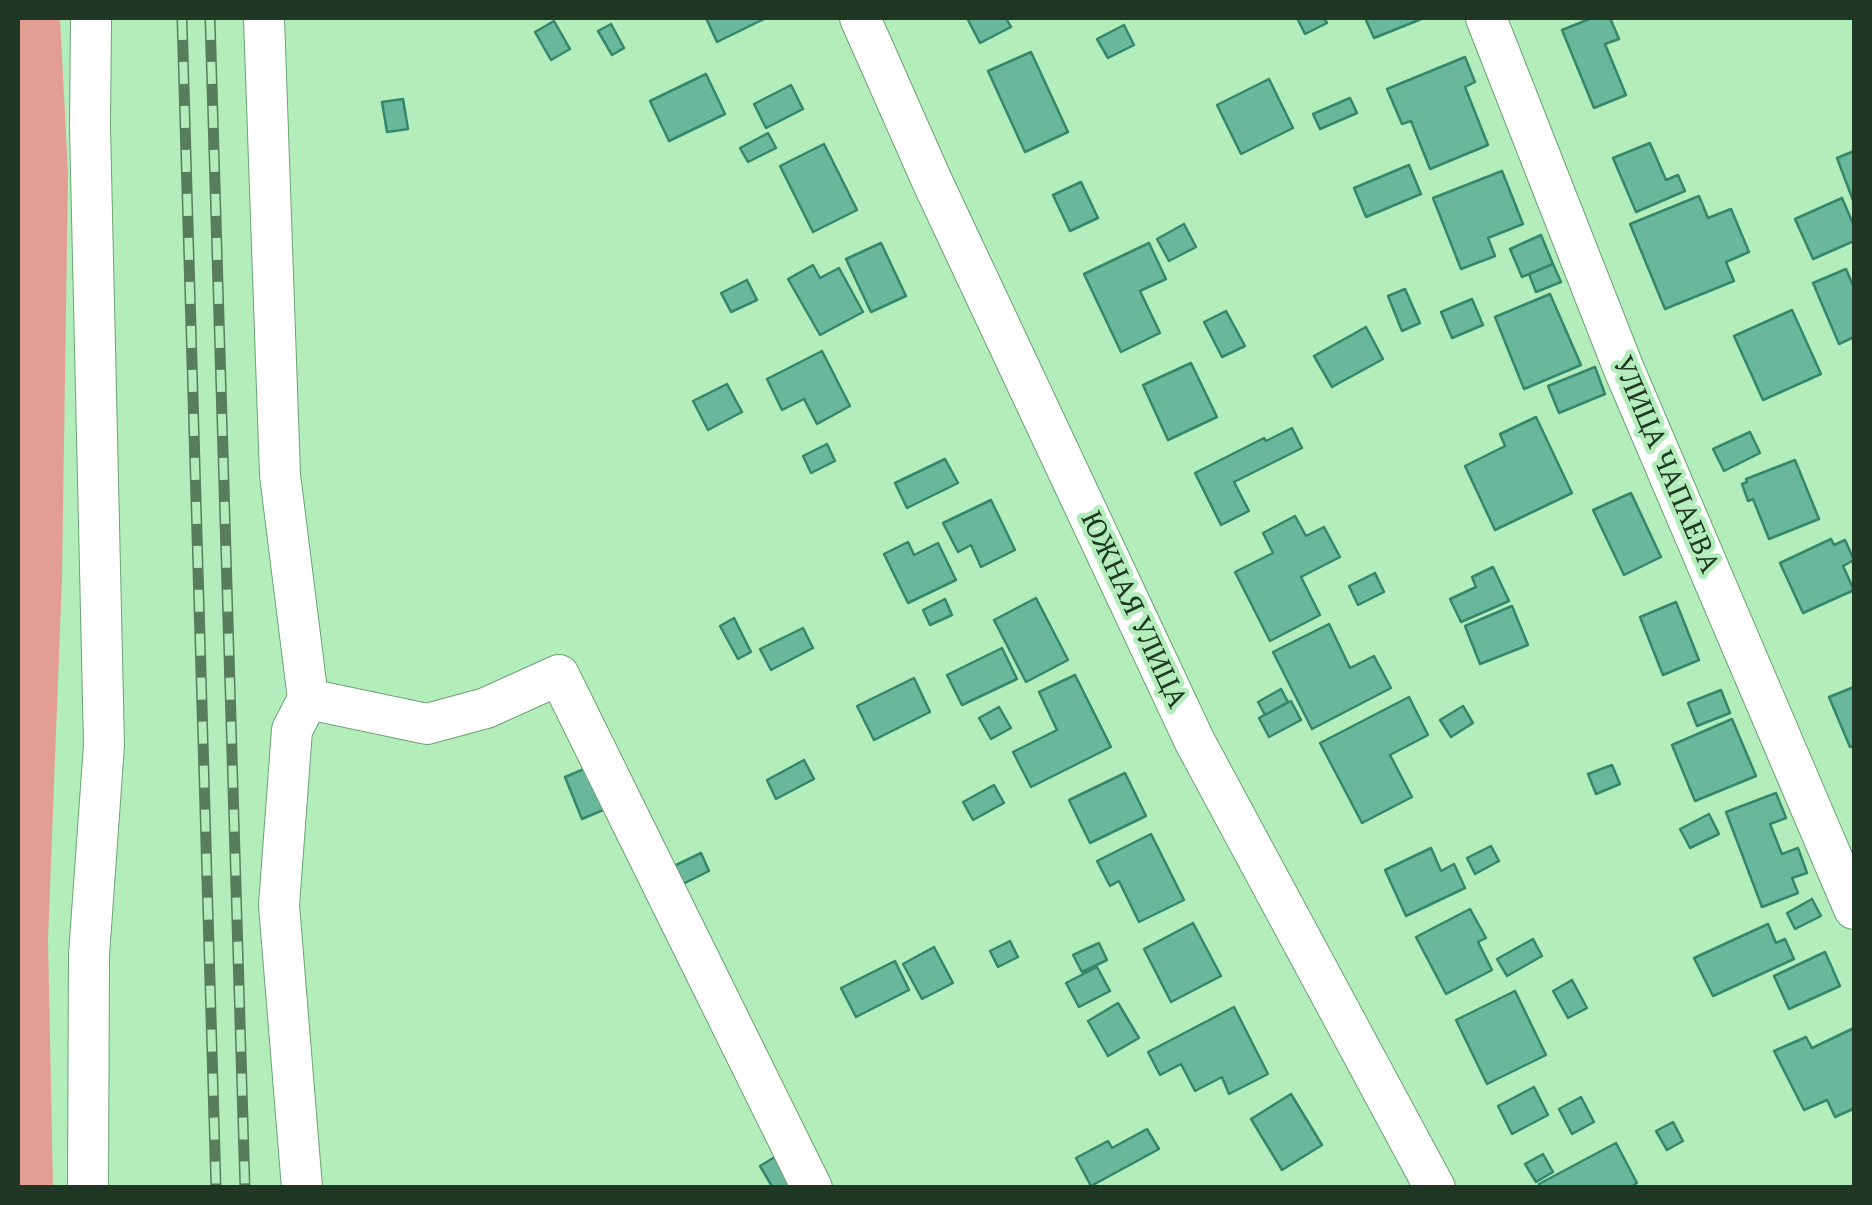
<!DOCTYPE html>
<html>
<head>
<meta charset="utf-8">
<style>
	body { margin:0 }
	#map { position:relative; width:1872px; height:1205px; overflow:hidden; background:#b3edbb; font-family:"PT Serif",serif }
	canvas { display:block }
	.frame { position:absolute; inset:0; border:20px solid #203723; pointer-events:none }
</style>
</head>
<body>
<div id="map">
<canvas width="1872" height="1205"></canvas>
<div class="frame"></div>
</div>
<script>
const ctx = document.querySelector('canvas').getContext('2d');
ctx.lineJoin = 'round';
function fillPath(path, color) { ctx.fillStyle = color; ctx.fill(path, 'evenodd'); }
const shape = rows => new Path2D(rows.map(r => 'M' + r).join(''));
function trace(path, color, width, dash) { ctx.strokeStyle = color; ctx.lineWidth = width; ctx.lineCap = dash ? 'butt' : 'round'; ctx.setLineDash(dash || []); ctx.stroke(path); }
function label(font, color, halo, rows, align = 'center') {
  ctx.font = font + ' "PT Serif",serif'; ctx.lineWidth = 9; ctx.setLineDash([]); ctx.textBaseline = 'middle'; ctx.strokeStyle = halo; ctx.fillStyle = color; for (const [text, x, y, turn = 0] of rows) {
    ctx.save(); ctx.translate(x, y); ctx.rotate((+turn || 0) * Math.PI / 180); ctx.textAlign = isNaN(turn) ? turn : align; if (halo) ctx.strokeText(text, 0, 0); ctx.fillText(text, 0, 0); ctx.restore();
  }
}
const green = shape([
	[18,18,60,18,68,173,62,578,48,939,53,1188,18,1187]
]);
const building = shape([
	[706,18,763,18,764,19,717,42,706,18],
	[967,18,1006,18,1011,27,980,43,967,18],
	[1297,18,1324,18,1327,23,1305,34,1297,18],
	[1365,18,1424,18,1374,38,1365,18],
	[1592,18,1610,18,1619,39,1605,44,1626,95,1594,108,1562,30,1592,18],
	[554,21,570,49,551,60,535,32,554,21],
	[611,24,624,48,612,55,598,31,611,24],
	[1124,25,1134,45,1108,58,1097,39,1124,25],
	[1031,52,1068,132,1025,152,988,71,1031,52],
	[1465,57,1475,82,1465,87,1488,145,1430,169,1411,121,1402,124,1387,89,1465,57],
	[706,74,725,114,669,141,650,101,706,74],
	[1269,79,1293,128,1241,154,1217,105,1269,79],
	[791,85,803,109,766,128,754,104,791,85],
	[1350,98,1357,113,1320,129,1313,114,1350,98],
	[403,99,408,129,387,132,382,102,403,99],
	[768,133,776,148,748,162,740,148,768,133],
	[1650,143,1666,180,1678,175,1685,191,1636,212,1613,158,1650,143],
	[824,144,857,210,813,232,780,166,824,144],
	[1854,151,1854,203,1837,158,1854,151],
	[1409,165,1421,194,1366,217,1354,188,1409,165],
	[1502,171,1523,224,1488,238,1495,256,1461,269,1433,198,1502,171],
	[1081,182,1098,218,1070,231,1053,195,1081,182],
	[1699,196,1708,218,1731,209,1749,252,1726,262,1734,281,1665,309,1630,224,1699,196],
	[1842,198,1854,226,1854,241,1813,259,1795,219,1842,198],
	[1184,224,1196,247,1169,261,1157,239,1184,224],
	[1541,235,1553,264,1522,277,1510,249,1541,235],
	[881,243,906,296,871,312,846,259,881,243],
	[1149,243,1166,279,1140,291,1160,333,1121,352,1084,274,1149,243],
	[1553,264,1561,282,1536,292,1529,274,1553,264],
	[813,265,820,278,839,268,863,312,820,335,788,279,813,265],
	[1846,269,1854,288,1854,337,1839,344,1813,283,1846,269],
	[747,280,757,300,731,312,721,293,747,280],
	[1405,289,1420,323,1402,331,1388,296,1405,289],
	[1550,294,1581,365,1524,389,1495,317,1550,294],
	[1472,299,1483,325,1452,338,1441,312,1472,299],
	[1792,310,1821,374,1763,400,1734,336,1792,310],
	[1226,311,1245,346,1222,357,1204,322,1226,311],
	[1366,327,1383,359,1332,387,1314,356,1366,327],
	[822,351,850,406,817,424,804,399,782,410,767,379,822,351],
	[1191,363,1217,417,1168,440,1143,385,1191,363],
	[1595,367,1605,394,1559,413,1548,386,1595,367],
	[727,384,742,412,708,430,693,401,727,384],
	[1536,417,1572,493,1495,530,1465,466,1505,446,1500,434,1536,417],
	[1292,428,1302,448,1234,482,1249,511,1221,525,1195,473,1264,438,1266,441,1292,428],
	[1750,432,1760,453,1724,471,1713,449,1750,432],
	[827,444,835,461,811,473,803,456,827,444],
	[945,459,958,483,907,508,895,483,945,459],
	[1795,460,1819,519,1769,539,1753,499,1748,501,1742,484,1747,482,1746,479,1795,460],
	[1631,493,1661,557,1624,575,1593,510,1631,493],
	[991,500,1015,550,981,567,971,545,958,552,943,523,991,500],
	[1295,516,1306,536,1324,527,1340,557,1301,577,1320,615,1270,641,1235,572,1273,553,1263,533,1295,516],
	[1831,539,1834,545,1845,540,1854,560,1843,566,1854,590,1803,613,1780,563,1831,539],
	[908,542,914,555,938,543,956,580,908,603,884,554,908,542],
	[1493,567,1509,601,1461,622,1450,599,1476,587,1472,577,1493,567],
	[1375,573,1384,592,1358,605,1349,586,1375,573],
	[1036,598,1068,660,1026,682,994,620,1036,598],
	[945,599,952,615,930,625,923,610,945,599],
	[1676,602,1699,660,1663,675,1640,617,1676,602],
	[1512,606,1528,645,1480,664,1465,626,1512,606],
	[734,618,751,652,738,659,720,626,734,618],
	[1329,624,1350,668,1374,656,1391,688,1312,729,1273,652,1329,624],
	[803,628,813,648,771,670,760,649,803,628],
	[1002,648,1017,679,962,705,947,675,1002,648],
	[1075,675,1111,747,1031,787,1013,752,1057,730,1039,692,1075,675],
	[914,678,930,712,874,740,857,706,914,678],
	[1854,687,1854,746,1850,747,1829,697,1854,687],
	[1281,689,1288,702,1265,715,1258,702,1281,689],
	[1721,690,1730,713,1697,726,1688,703,1721,690],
	[1409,697,1428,735,1390,755,1412,797,1362,823,1320,743,1409,697],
	[1291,701,1301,720,1269,737,1259,718,1291,701],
	[1463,706,1473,723,1451,737,1440,720,1463,706],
	[999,707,1011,728,991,739,979,718,999,707],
	[1732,719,1756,776,1695,801,1672,745,1732,719],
	[804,760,814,779,776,799,767,780,804,760],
	[601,762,617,804,582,819,565,777,601,762],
	[1612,765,1620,784,1596,794,1588,774,1612,765],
	[1125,773,1146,816,1090,843,1069,800,1125,773],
	[994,785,1004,803,973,820,963,802,994,785],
	[1776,793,1786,818,1770,824,1782,854,1798,848,1807,873,1792,878,1798,893,1762,907,1726,812,1776,793],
	[1709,814,1719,834,1690,848,1680,829,1709,814],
	[1151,834,1184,900,1139,922,1119,881,1110,886,1097,861,1151,834],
	[1491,846,1499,861,1475,874,1467,858,1491,846],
	[1431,848,1441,871,1454,864,1465,888,1406,916,1385,870,1431,848],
	[701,853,709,871,681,885,672,867,701,853],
	[1812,899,1821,916,1795,929,1787,913,1812,899],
	[1470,909,1486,938,1478,942,1492,970,1446,994,1416,937,1470,909],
	[1193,923,1221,976,1171,1002,1144,949,1193,923],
	[1768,924,1776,943,1785,939,1794,959,1713,996,1694,958,1768,924],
	[1533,939,1542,956,1507,976,1497,959,1533,939],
	[1010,941,1018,957,998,967,990,951,1010,941],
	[1099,943,1107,960,1082,972,1073,955,1099,943],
	[934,947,953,983,922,999,903,964,934,947],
	[1825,952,1840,986,1789,1009,1774,976,1825,952],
	[895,961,909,990,856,1017,841,988,895,961],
	[1097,967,1110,991,1079,1007,1066,983,1097,967],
	[1572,980,1587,1008,1568,1018,1553,991,1572,980],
	[1515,991,1546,1055,1487,1084,1456,1020,1515,991],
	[1118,1003,1139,1038,1108,1056,1088,1021,1118,1003],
	[1234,1007,1268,1074,1229,1094,1222,1077,1195,1091,1181,1064,1160,1075,1148,1052,1234,1007],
	[1854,1028,1854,1112,1853,1109,1835,1117,1827,1100,1804,1110,1774,1051,1806,1037,1812,1048,1854,1028],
	[1534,1087,1548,1115,1512,1134,1498,1106,1534,1087],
	[1291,1094,1322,1145,1282,1170,1251,1119,1291,1094],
	[1581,1097,1594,1122,1572,1134,1559,1109,1581,1097],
	[1673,1122,1683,1141,1667,1150,1656,1131,1673,1122],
	[1147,1129,1159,1149,1091,1186,1076,1158,1108,1141,1112,1148,1147,1129],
	[1616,1143,1637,1183,1629,1188,1541,1188,1539,1184,1616,1143],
	[785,1151,805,1188,773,1188,760,1166,785,1151],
	[1543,1154,1553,1172,1536,1182,1525,1164,1543,1154]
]);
const minor = shape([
	[264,18,280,475,308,699,427,724,486,708,559,675,812,1188],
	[860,18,932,181,1195,742,1435,1188],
	[1486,18,1623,367,1854,909],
	[88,1188,89,955,104,745,90,127,91,18],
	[302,1188,279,905,292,730,308,699]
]);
const rail = shape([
	[182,18,216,1188],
	[210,18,245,1188]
]);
const streetNames = [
	["УЛИЦА ЧАПАЕВА",1665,465,67],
	["ЮЖНАЯ УЛИЦА",1133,610,65]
];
fillPath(green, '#e29e94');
fillPath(building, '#69b89b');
trace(building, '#35876b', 2.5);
trace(minor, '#6ca374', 42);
trace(minor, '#fff', 40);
trace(rail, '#587d5d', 11);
trace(rail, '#b3edbb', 8, [22]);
label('28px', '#203723', '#b3edbb', streetNames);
</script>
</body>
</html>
